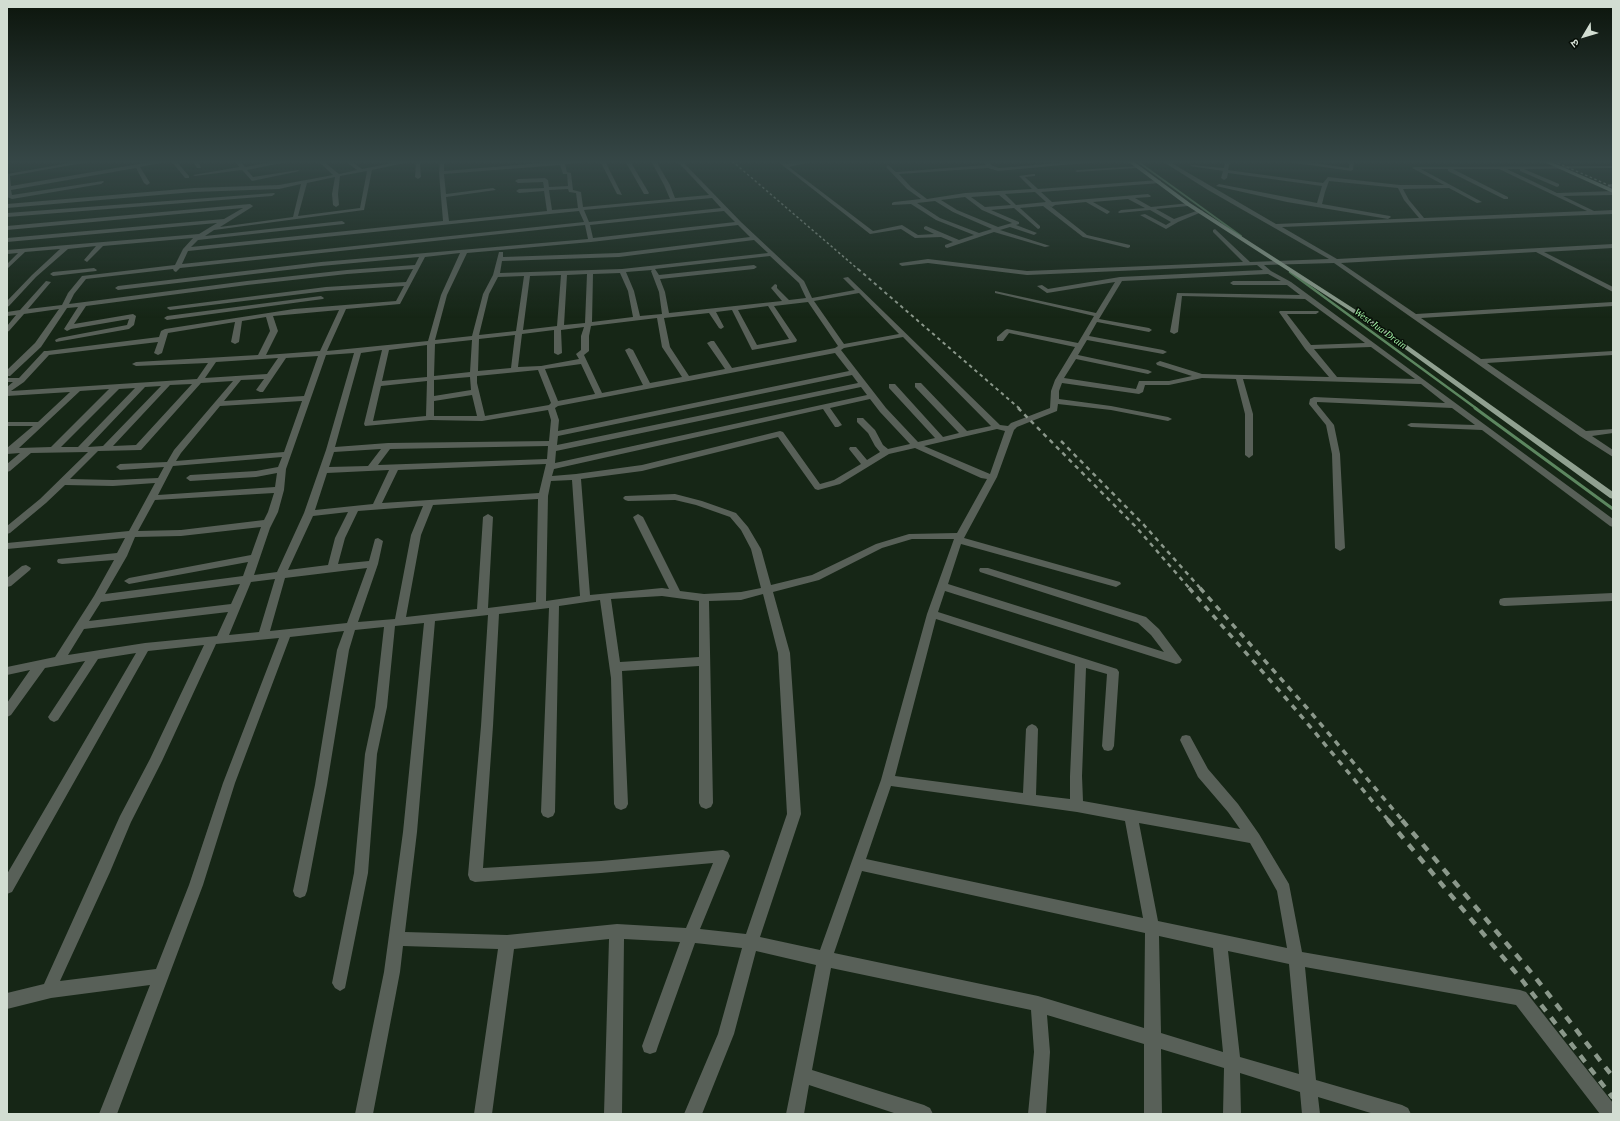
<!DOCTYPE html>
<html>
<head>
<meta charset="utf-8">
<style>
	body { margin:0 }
	#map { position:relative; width:1620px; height:1121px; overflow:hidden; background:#162616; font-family:"Times New Roman","Noto Sans Devanagari",serif }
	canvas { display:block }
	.frame { position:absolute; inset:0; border:8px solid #d2ddd2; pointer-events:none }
	.north { position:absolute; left:1564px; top:16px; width:40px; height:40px; -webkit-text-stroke:3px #060d06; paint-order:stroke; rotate:232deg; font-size:11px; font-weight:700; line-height:16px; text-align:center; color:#d2ddd2 }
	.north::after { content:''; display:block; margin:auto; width:14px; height:18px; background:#d2ddd2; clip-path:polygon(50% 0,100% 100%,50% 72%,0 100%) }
</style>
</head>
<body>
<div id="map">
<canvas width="1620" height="1121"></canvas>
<div class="frame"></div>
<div class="north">उ</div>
</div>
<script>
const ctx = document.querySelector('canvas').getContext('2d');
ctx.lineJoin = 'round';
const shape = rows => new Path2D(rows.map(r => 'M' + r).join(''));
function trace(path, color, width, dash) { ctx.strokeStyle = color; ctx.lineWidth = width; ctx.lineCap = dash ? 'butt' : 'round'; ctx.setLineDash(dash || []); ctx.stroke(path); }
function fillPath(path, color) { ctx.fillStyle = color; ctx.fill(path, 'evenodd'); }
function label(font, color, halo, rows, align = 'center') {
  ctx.font = font + ' "Times New Roman",serif'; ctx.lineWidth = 3; ctx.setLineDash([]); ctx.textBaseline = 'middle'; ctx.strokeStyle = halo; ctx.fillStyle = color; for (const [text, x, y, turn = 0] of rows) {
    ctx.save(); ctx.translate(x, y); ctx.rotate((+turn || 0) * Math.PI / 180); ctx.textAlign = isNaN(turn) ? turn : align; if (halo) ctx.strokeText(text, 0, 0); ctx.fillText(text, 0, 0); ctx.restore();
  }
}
const streamFar2 = shape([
	[1137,161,1241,236]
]);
const streamFar1 = shape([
	[1290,272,1477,409]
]);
const stream = shape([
	[1475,408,1613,509]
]);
const minor = shape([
	[81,161,94,161,10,176,11,186,156,161,169,161,140,167,150,183,147,185,144,183,136,168,11,190,12,195,103,181,104,182,101,184,12,199,7,197,7,174,81,161],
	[171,161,176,161,189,176,189,178,185,178,171,161],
	[193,161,198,161,201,168,197,168,193,161],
	[235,161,240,161,245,167,278,161,291,161,247,170,253,177,298,170,300,171,252,181,242,170,195,176,193,175,239,167,235,161],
	[318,161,323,161,339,174,357,170,345,161,351,161,362,169,402,161,413,161,372,170,364,210,214,230,205,236,342,221,345,223,344,224,198,240,191,247,443,221,439,173,440,161,444,161,444,171,566,161,591,161,565,164,567,172,571,173,573,190,581,192,583,207,670,199,664,185,651,161,656,161,670,185,675,198,709,195,677,161,682,161,741,222,804,281,812,298,855,290,843,278,848,277,1000,425,1008,426,1011,423,1050,408,1051,391,1055,380,1075,347,1009,333,1003,341,997,341,997,337,1005,330,1007,329,1078,343,1094,316,995,293,995,291,1096,313,1115,282,1047,293,1037,286,1042,285,1048,289,1120,277,1263,270,1257,265,1027,275,928,263,902,266,899,264,900,263,928,259,1027,271,1243,262,1213,232,1213,230,1215,229,1250,262,1329,259,1208,190,1162,161,1168,161,1276,224,1419,218,1404,200,1398,188,1329,181,1325,192,1322,204,1390,216,1391,217,1388,219,1287,202,1216,186,1219,184,1317,203,1322,186,1228,173,1227,178,1224,180,1221,178,1223,171,1190,166,1192,165,1224,168,1225,161,1230,161,1228,170,1323,183,1328,177,1400,185,1444,185,1412,168,1414,167,1613,166,1613,168,1524,169,1559,184,1559,186,1557,187,1520,171,1520,169,1507,169,1557,193,1613,191,1613,195,1563,196,1594,211,1613,210,1613,214,1282,227,1337,259,1613,244,1613,248,1544,252,1613,287,1613,292,1536,252,1341,263,1416,314,1613,302,1613,306,1421,318,1481,359,1613,351,1613,355,1487,363,1586,431,1613,429,1613,433,1592,436,1613,450,1613,457,1580,436,1334,263,1264,265,1271,271,1291,282,1613,519,1613,527,1610,526,1482,430,1411,427,1407,425,1411,423,1475,425,1452,408,1317,402,1317,404,1334,425,1340,454,1345,548,1340,551,1335,548,1332,454,1326,425,1309,404,1310,399,1314,397,1445,403,1421,384,1243,379,1253,414,1253,455,1249,458,1245,455,1245,414,1236,379,1202,378,1169,385,1145,385,1143,392,1139,394,1062,383,1059,391,1059,399,1111,406,1168,417,1172,419,1168,421,1111,410,1058,404,1057,411,1017,427,1014,430,997,477,964,538,1120,582,1121,584,1116,587,961,544,948,584,1164,652,1151,635,1138,623,980,572,979,570,980,568,988,568,1146,617,1159,629,1182,660,1180,663,1176,664,945,591,938,612,1117,669,1119,672,1114,746,1112,750,1108,751,1104,750,1102,746,1107,674,1086,668,1082,776,1083,801,1240,829,1228,812,1198,777,1180,740,1182,736,1186,735,1190,736,1208,769,1238,804,1259,834,1289,884,1302,952,1520,990,1526,992,1613,1103,1613,1114,1600,1114,1516,1005,1305,967,1316,1080,1402,1105,1408,1108,1411,1114,1374,1114,1318,1097,1320,1114,1302,1114,1300,1092,1240,1073,1241,1114,1223,1114,1224,1068,1161,1049,1162,1114,1144,1114,1144,1044,1047,1015,1050,1052,1046,1114,1028,1114,1034,1052,1031,1010,831,968,812,1070,924,1105,930,1108,933,1114,897,1114,809,1085,804,1114,786,1114,816,965,756,951,734,1034,702,1114,684,1114,718,1034,742,948,695,943,658,1046,656,1052,650,1054,644,1052,642,1046,680,942,624,939,622,1114,604,1114,609,939,514,949,492,1114,474,1114,498,949,403,946,400,972,373,1114,355,1114,384,972,403,832,424,623,395,626,387,707,377,754,368,873,345,988,340,991,335,988,332,983,354,873,365,754,375,707,384,627,355,630,349,650,327,785,307,891,305,896,300,898,295,896,293,891,315,785,337,650,344,631,290,637,235,783,203,885,117,1114,99,1114,150,985,51,998,7,1009,7,993,44,984,120,816,150,759,204,645,148,651,12,892,7,894,7,874,136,653,98,659,58,720,54,722,50,720,48,717,85,661,45,668,11,715,7,717,7,703,30,670,7,675,7,667,55,657,94,596,114,560,62,564,58,563,57,561,58,559,117,553,125,538,7,549,7,543,129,531,155,483,113,486,65,485,46,503,10,533,7,534,7,526,40,499,88,452,31,453,10,471,7,472,7,464,20,453,7,454,7,448,33,426,7,426,7,422,38,422,70,392,7,396,7,387,13,382,7,382,7,378,19,378,44,351,47,351,159,337,161,331,165,329,294,309,396,301,404,286,326,291,170,310,167,308,168,307,326,287,406,282,413,269,347,274,247,285,86,306,74,324,133,314,136,316,134,325,129,329,56,342,55,340,59,338,127,325,129,319,71,329,67,331,64,329,78,307,67,308,41,347,10,376,7,376,7,370,35,343,59,309,24,314,9,331,7,332,7,326,16,315,7,316,7,312,20,310,46,281,51,282,28,309,62,305,68,293,82,276,175,265,183,249,193,238,103,246,87,262,84,260,96,246,68,249,36,277,9,306,7,307,7,301,32,275,60,249,25,252,7,269,7,264,18,253,7,254,7,250,199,234,217,223,7,242,7,238,224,219,243,208,7,230,7,226,250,204,253,206,252,207,220,227,293,217,301,184,279,189,194,192,7,208,7,204,194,188,279,185,333,175,318,161],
	[560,165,563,174,567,174,568,186,549,187,548,180,545,178,518,179,515,181,518,183,543,182,544,188,519,189,516,191,519,193,544,191,547,211,449,221,446,197,496,190,493,188,446,194,444,174,560,165],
	[1421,169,1448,169,1448,171,1504,199,1508,199,1508,197,1453,169,1499,169,1587,211,1424,218,1409,200,1403,189,1449,188,1477,203,1482,202,1421,169],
	[367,171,360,208,298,216,307,183,335,177,332,194,333,205,336,207,339,205,338,194,340,176,367,171],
	[568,189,569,192,576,193,578,208,552,210,549,190,568,189],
	[712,198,721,208,589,222,584,210,712,198],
	[579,211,584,222,182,264,188,251,579,211],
	[724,211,735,222,593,238,590,225,724,211],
	[585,225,588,239,321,262,118,286,115,288,118,290,321,266,419,257,415,265,347,270,247,281,69,304,74,294,86,279,173,269,174,271,176,272,180,268,585,225],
	[738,225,750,237,619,253,503,257,503,252,499,252,493,275,483,294,472,336,435,340,447,295,467,253,591,242,738,225],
	[754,240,768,253,622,269,500,273,502,261,619,257,754,240],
	[460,253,441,295,428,341,327,351,346,309,400,304,425,257,460,253],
	[770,256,799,283,806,298,789,300,777,288,777,285,775,284,771,288,782,301,669,313,665,292,660,279,754,269,757,267,754,265,659,275,655,269,770,256],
	[652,270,651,271,659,292,662,314,640,316,634,291,626,272,652,270],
	[620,273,628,291,633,317,592,322,593,274,620,273],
	[587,274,585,323,564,325,567,275,587,274],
	[1268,274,1281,281,1233,281,1230,283,1233,285,1287,285,1300,295,1177,293,1170,332,1174,334,1178,332,1182,296,1305,299,1365,343,1311,345,1287,314,1316,314,1319,312,1318,311,1280,311,1279,312,1305,349,1329,377,1202,374,1160,361,1156,363,1157,365,1192,376,1169,381,1139,381,1136,389,1064,378,1076,359,1148,374,1152,372,1148,370,1078,355,1087,340,1163,354,1167,352,1163,350,1089,336,1097,322,1149,332,1152,330,1149,328,1099,319,1122,281,1268,274],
	[561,275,557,326,523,330,530,276,561,275],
	[524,276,516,331,479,335,489,294,498,277,524,276],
	[859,293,899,334,844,344,814,301,859,293],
	[808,302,838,346,835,348,732,368,714,341,711,341,707,343,725,369,689,376,670,347,664,318,709,313,719,328,721,329,724,327,716,312,732,310,752,350,796,342,797,340,774,306,808,302],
	[768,306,789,339,757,345,738,310,768,306],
	[339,310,320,351,266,355,278,331,273,316,339,310],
	[266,317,270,331,258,355,136,362,132,364,136,366,208,363,197,379,11,391,24,382,49,355,158,342,154,353,158,355,162,353,168,333,235,322,231,342,235,344,239,342,242,321,266,317],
	[657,318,662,347,682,377,650,383,633,350,629,348,625,350,643,385,602,393,584,355,589,351,589,336,591,326,657,318],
	[584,327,581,336,581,350,576,354,579,359,541,366,518,367,522,334,554,330,554,353,558,355,562,353,561,330,584,327],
	[515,335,511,368,478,371,479,339,515,335],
	[903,337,991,426,967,431,921,383,915,383,915,387,959,433,943,437,895,384,889,384,889,388,935,438,918,442,886,408,841,350,844,348,903,337],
	[472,340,470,372,434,376,435,344,472,340],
	[427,345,427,377,382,381,389,350,427,345],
	[1371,347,1415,379,1337,377,1314,349,1371,347],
	[382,350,364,424,365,426,430,420,482,421,548,410,551,420,549,441,388,443,335,447,361,353,382,350],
	[354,353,326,450,304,513,277,572,254,575,270,528,278,512,284,490,286,469,326,355,354,353],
	[835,353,849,371,558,431,559,420,555,408,558,406,835,353],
	[318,356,304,396,224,401,241,380,264,379,256,390,260,392,263,392,286,358,318,356],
	[278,358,267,374,205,378,216,362,278,358],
	[581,364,595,394,558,401,545,369,581,364],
	[538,370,551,403,549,405,485,416,477,383,477,376,538,370],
	[852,375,858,383,557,445,558,436,852,375],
	[470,377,471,390,434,396,434,380,470,377],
	[233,381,174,450,167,462,120,464,116,467,120,470,164,467,158,478,113,480,70,479,98,451,141,450,201,383,233,381],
	[427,381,426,416,373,421,381,386,427,381],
	[192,384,136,445,113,446,170,385,192,384],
	[161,386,103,446,88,447,145,387,161,386],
	[861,387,867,395,555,463,556,451,861,387],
	[135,388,78,447,61,447,119,389,135,388],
	[109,389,51,447,19,448,80,391,109,389],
	[472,395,477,416,434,416,434,401,472,395],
	[870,399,880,412,910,444,888,449,883,445,875,430,863,418,857,418,857,422,868,433,875,446,880,452,867,460,856,447,850,447,849,449,861,464,834,480,820,484,783,432,780,431,642,465,576,474,552,476,554,469,823,409,835,427,838,427,842,425,830,408,870,399],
	[302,401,284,452,176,461,181,453,220,406,302,401],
	[997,429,1005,431,990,474,924,446,997,429],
	[778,437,815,489,818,490,840,484,889,454,915,448,981,478,987,479,957,533,909,534,876,544,812,575,771,585,761,549,748,527,736,513,702,501,675,494,625,496,623,498,625,500,628,501,675,500,696,505,730,517,741,530,751,549,761,588,741,592,704,594,680,591,643,517,638,514,633,517,669,589,662,588,590,595,581,479,642,471,778,437],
	[548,446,547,459,378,465,390,449,548,446],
	[381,449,368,466,329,467,334,452,381,449],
	[282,457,278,467,256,471,190,475,186,478,190,481,256,477,277,473,275,487,158,495,173,466,282,457],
	[546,464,539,493,382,503,398,470,546,464],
	[389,470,373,504,315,510,327,473,389,470],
	[572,480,580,596,546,601,548,496,551,481,572,480],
	[274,493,268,512,264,520,181,530,138,531,155,500,274,493],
	[538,499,536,602,488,608,493,517,488,514,483,517,477,609,406,617,421,535,433,505,538,499],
	[423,506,411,535,395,619,358,622,378,564,383,541,378,538,375,539,369,561,338,564,345,538,358,511,423,506],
	[348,512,335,538,328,565,288,570,313,516,348,512],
	[261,527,251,555,129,578,124,581,129,584,248,562,243,576,105,594,127,556,135,537,181,536,261,527],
	[912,539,954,539,927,614,881,780,820,950,760,937,801,814,790,653,773,592,819,580,882,548,912,539],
	[367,568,347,623,270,631,285,578,367,568],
	[275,579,259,632,229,635,251,582,275,579],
	[240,584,231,604,89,621,101,602,240,584],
	[763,594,778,653,787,814,746,934,700,929,730,856,728,852,723,850,601,861,483,868,493,726,499,614,549,608,541,812,543,816,548,818,553,816,555,812,559,606,600,600,611,678,614,804,616,808,621,810,626,808,628,804,622,671,699,666,699,803,701,807,706,809,711,807,713,803,709,601,741,600,763,594],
	[662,596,699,601,699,657,620,662,611,599,662,596],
	[228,612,217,636,145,643,68,655,84,629,228,612],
	[488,615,481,726,468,875,470,880,475,882,601,873,713,863,686,928,617,924,507,935,405,932,417,832,435,621,488,615],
	[936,619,1075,664,1070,776,1070,799,1036,795,1038,729,1036,726,1032,724,1028,726,1026,729,1023,793,895,776,936,619],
	[279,638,223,783,189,885,156,969,60,981,110,872,131,822,162,761,216,644,279,638],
	[891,786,1077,812,1125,821,1143,918,866,859,891,786],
	[1139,823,1250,843,1277,891,1287,948,1158,921,1139,823],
	[862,871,1145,933,1144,1028,1038,996,834,953,862,871],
	[1159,936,1213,948,1223,1052,1161,1033,1159,936],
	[1228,951,1289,964,1299,1074,1240,1057,1228,951],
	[416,161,420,161,421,177,418,179,415,177,416,161],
	[600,161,605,161,622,195,617,194,600,161],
	[625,161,630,161,649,193,648,194,644,194,625,161],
	[777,161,783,161,786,164,801,161,813,161,789,167,873,231,902,225,918,235,934,234,924,229,924,227,926,226,959,240,974,235,936,220,911,204,892,205,892,203,894,202,921,199,907,189,886,167,888,165,896,172,986,165,983,161,988,161,991,165,999,168,1082,161,1106,161,998,171,988,168,899,174,911,187,927,199,965,193,1032,189,1019,176,1033,174,1035,174,1035,176,1025,177,1038,189,1159,180,1161,181,1161,183,1041,192,1052,202,1148,194,1151,196,1150,197,1135,198,1151,207,1190,203,1190,205,1188,206,1156,209,1174,219,1199,210,1204,211,1178,222,1166,229,1140,215,1145,214,1166,225,1171,222,1150,210,1119,213,1118,212,1121,210,1145,208,1128,199,1093,202,1109,211,1110,212,1107,214,1086,202,1055,205,1052,207,1049,205,1087,235,1130,245,1130,247,1128,248,1083,237,1043,206,1020,208,1040,226,1040,228,1038,229,1014,208,991,210,1019,222,1019,224,1016,225,1037,233,1034,235,1010,227,1000,230,1050,246,1045,247,994,232,947,248,945,247,945,245,953,242,941,237,915,238,901,229,870,234,777,161],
	[1035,192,1046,202,1016,205,1005,194,1035,192],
	[999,195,1011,205,985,207,971,197,999,195],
	[965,197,982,210,1012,223,998,227,957,210,941,200,965,197],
	[935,201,953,212,992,229,979,233,940,218,917,203,935,201],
	[1282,161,1298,161,1349,168,1350,161,1354,161,1353,170,1351,171,1282,161],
	[1139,166,1137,168,1077,172,1075,171,1077,170,1139,166],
	[1610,184,1613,184,1613,188,1608,187,1607,186,1610,184],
	[274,193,275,194,272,196,7,217,7,213,274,193],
	[94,268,97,270,96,271,53,276,50,274,53,272,94,268],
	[321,296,324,298,323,299,167,320,164,318,167,316,321,296],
	[26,565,31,568,30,570,11,586,7,587,7,578,22,566,26,565],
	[1613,593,1613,601,1504,606,1500,605,1499,602,1500,599,1504,598,1613,593]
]);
const major = shape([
	[1127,161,1133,161,1190,203,1376,323,1613,492,1613,499,1610,498,1372,325,1186,205,1127,161],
	[1542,161,1549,161,1613,189,1613,193,1542,161]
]);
const railFar4 = shape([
	[732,161,859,270],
	[1553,161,1613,187]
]);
const railFar3 = shape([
	[858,269,1020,409]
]);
const railFar2 = shape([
	[1018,408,1136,527,1190,589],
	[1061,441,1144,525,1201,589]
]);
const railFar1 = shape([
	[1189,588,1297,711,1389,821],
	[1200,588,1307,708,1403,821]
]);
const rail = shape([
	[1388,820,1522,980,1613,1098],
	[1402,820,1535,977,1613,1077]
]);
const farWaternames = [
	["West Jua Drain",1380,329,36]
];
trace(streamFar2, '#5c865f', 2);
trace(streamFar1, '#5c865f', 2.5);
trace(stream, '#5c865f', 3);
fillPath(minor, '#586058');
fillPath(major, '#90a090');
trace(railFar4, '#8b988b', 1.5, [2.5, 2.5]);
trace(railFar3, '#8b988b', 2, [3.5, 3.5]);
trace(railFar2, '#8b988b', 2.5, [4.5, 4.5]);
trace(railFar1, '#8b988b', 3.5, [6, 6]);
trace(rail, '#8b988b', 4.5, [8, 8]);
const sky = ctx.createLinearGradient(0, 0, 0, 318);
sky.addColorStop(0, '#0c150c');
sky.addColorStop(0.51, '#364747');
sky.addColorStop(1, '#36474700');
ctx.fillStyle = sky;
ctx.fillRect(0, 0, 1620, 318);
label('italic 10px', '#a3f2a6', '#060d06', farWaternames);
</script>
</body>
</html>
